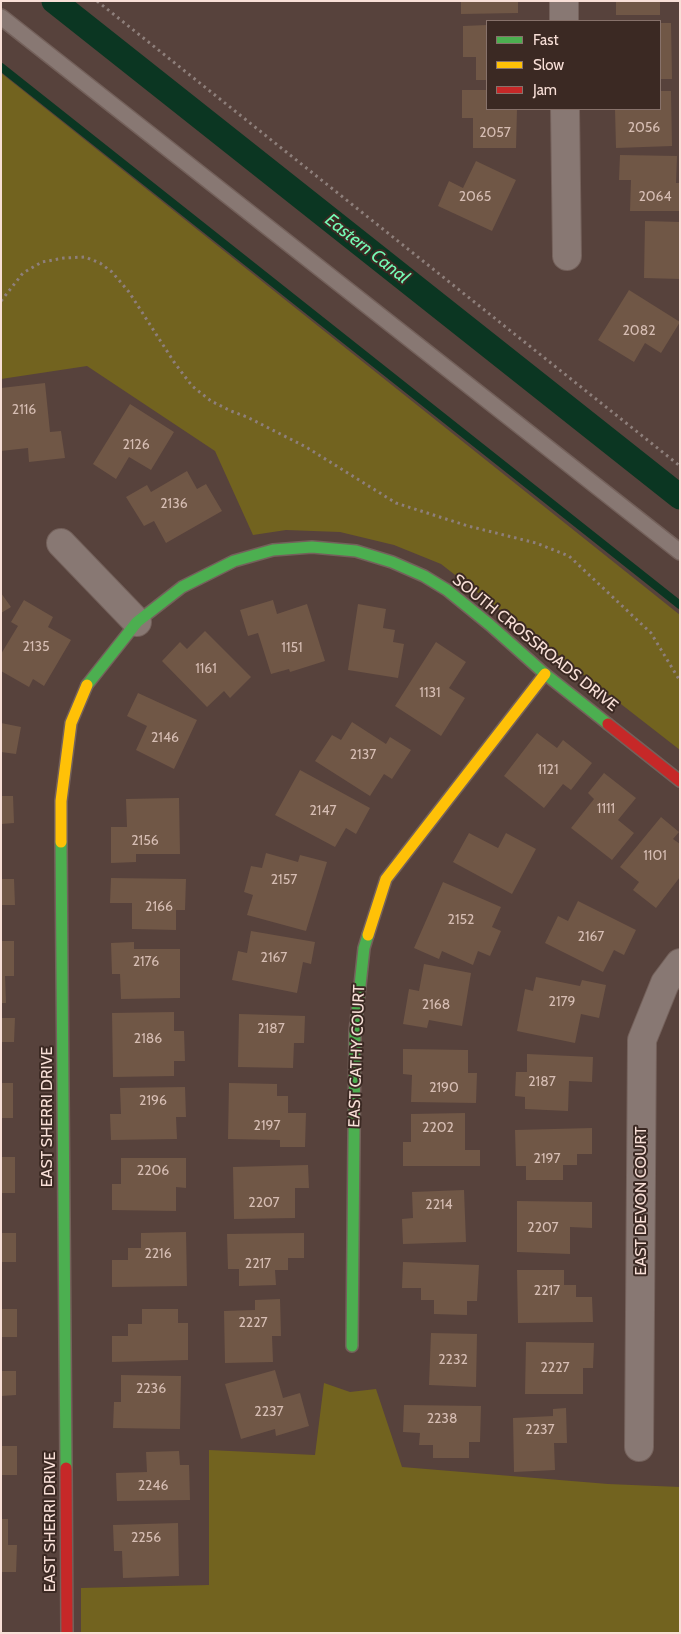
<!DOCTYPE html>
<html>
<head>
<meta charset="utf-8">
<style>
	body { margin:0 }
	#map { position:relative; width:681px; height:1634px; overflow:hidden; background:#57423c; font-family:Cabin,sans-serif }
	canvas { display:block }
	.frame { position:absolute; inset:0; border:2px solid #f8dfd7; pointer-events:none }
	.legend { position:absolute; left:486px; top:20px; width:175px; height:90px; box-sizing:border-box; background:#3b2923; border:1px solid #87726b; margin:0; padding:6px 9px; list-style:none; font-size:15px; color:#f8dfd7 }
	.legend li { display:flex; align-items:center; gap:10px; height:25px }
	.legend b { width:25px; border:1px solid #87726b }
</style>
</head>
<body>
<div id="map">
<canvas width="681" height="1634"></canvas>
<div class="frame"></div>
<ul class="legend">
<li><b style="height:6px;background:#4caf50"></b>Fast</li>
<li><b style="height:6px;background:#ffc107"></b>Slow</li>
<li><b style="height:6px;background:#c62828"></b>Jam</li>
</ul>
</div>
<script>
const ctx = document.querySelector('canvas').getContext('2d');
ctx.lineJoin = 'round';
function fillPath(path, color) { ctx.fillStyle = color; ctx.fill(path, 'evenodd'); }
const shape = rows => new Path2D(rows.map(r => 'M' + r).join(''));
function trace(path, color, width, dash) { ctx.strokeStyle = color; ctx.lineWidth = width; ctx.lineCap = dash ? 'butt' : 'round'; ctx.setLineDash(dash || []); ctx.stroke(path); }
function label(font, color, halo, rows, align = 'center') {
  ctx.font = font + ' Cabin,sans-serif'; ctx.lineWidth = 4; ctx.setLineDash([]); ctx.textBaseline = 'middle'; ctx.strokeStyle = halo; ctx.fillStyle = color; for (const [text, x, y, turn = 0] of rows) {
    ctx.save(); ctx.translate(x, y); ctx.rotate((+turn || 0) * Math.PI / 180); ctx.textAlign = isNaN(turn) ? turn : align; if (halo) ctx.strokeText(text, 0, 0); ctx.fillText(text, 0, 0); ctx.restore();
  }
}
const green = shape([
	[1,73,680,615,680,750,441,564,394,545,340,532,286,530,253,535,215,451,87,366,1,379],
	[324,1383,350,1392,376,1389,402,1467,608,1484,680,1487,680,1633,81,1633,81,1588,209,1585,209,1450,315,1455]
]);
const stream = shape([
	[1,67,680,605]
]);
const canal = shape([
	[54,1,680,497]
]);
const building = shape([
	[461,1,518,1,518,13,461,14],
	[616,1,660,1,660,15,616,15],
	[660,23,671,23,672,79,660,79],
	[487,25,487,80,476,80,476,57,463,57,463,26],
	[462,90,487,90,487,109,517,109,516,148,473,148,473,118,462,118],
	[660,91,671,91,672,146,616,148,615,109,660,109],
	[620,155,677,156,676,183,680,183,680,211,630,211,631,180,619,180],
	[476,161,516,180,492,231,438,206,449,181,463,188],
	[645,221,680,222,680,279,644,278],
	[629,290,680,322,661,353,645,343,634,362,598,340],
	[45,383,50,432,61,431,65,458,29,462,28,448,1,451,1,388],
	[130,404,174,432,151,470,129,457,116,479,93,464],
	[187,471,197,489,206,484,222,511,166,543,154,521,144,526,126,497,147,485,151,492],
	[1,593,11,607,1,613],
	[24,600,53,617,48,627,71,640,44,686,33,679,29,687,1,671,1,654,18,626,11,622],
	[273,600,277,614,307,604,325,661,290,672,289,669,271,674,258,633,248,636,240,610],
	[358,604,386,609,383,628,395,630,393,642,404,644,398,678,348,670],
	[205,631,251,677,230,698,224,691,207,707,162,661,180,642,187,649],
	[436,642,466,662,449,688,465,698,441,736,395,706],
	[138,693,197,720,174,769,136,750,147,726,127,716],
	[352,722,386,744,390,737,411,750,392,779,384,774,370,796,315,761,332,735,341,740],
	[1,723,21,727,16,754,1,752],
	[537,733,557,748,563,740,592,763,571,790,563,784,544,808,504,776],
	[300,770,370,808,356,834,346,828,335,847,275,815],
	[604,773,636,798,618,820,634,833,612,860,571,828,594,799,588,793],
	[1,796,13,796,14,823,1,824],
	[179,798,180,854,136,854,136,862,111,863,111,827,127,827,126,799],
	[661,817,679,832,673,839,680,844,680,877,656,908,633,890,639,882,620,867],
	[469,833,498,848,506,833,536,849,512,894,453,862],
	[266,853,298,862,300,855,327,862,306,931,247,915,253,895,244,892,251,866,262,868],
	[111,878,186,879,185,910,176,910,176,930,132,929,132,903,110,903],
	[1,879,14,879,15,905,1,905],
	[443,882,501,907,492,927,501,931,490,956,478,951,473,965,442,951,439,959,414,948],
	[578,901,636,930,624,955,614,950,603,972,545,943,558,916,568,921],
	[251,931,315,942,311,964,303,962,297,993,232,980,238,951,247,953],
	[1,941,14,941,14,976,5,976,6,1003,1,1003],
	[134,942,134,949,180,949,180,998,121,999,120,974,112,974,111,943],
	[424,964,471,973,462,1026,429,1020,427,1028,403,1024,409,989,419,991],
	[536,977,580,986,582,980,606,985,599,1018,581,1014,575,1043,517,1031,525,989,533,991],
	[174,1012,174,1031,184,1031,185,1061,174,1061,174,1076,113,1077,112,1013],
	[239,1014,305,1016,304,1043,294,1043,293,1068,238,1067],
	[1,1018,15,1018,14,1042,1,1042],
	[403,1049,468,1050,468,1073,477,1073,476,1103,411,1102,412,1075,403,1074],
	[527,1054,593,1057,592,1082,569,1081,568,1111,525,1109,525,1097,515,1096,516,1072,527,1072],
	[1,1083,13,1083,13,1118,1,1118],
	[229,1083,277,1084,277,1096,288,1096,288,1113,306,1113,305,1147,280,1147,280,1140,228,1139],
	[185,1087,186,1117,176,1117,177,1139,111,1140,110,1114,121,1114,120,1088],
	[465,1113,465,1150,480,1150,480,1166,403,1166,403,1142,411,1142,411,1114],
	[592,1128,592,1154,577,1154,577,1165,563,1165,563,1180,526,1180,526,1166,516,1166,515,1130],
	[1,1157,15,1157,15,1193,1,1193],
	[121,1158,186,1158,186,1188,176,1187,176,1211,112,1210,112,1184,121,1184],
	[308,1165,309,1188,295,1188,295,1218,234,1219,233,1167],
	[464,1190,466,1242,403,1244,402,1219,413,1218,412,1192],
	[517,1201,592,1202,592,1228,570,1227,570,1254,517,1252],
	[186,1232,187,1286,112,1287,112,1260,128,1260,128,1248,141,1248,141,1233],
	[1,1233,16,1233,16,1262,1,1262],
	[304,1233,304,1258,288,1258,288,1270,275,1270,276,1285,239,1286,239,1269,228,1269,227,1234],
	[403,1262,479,1265,477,1301,467,1301,467,1315,434,1314,434,1300,421,1300,421,1288,402,1288],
	[517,1270,564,1270,564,1285,576,1285,576,1297,592,1297,593,1322,518,1323],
	[280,1299,281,1336,272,1336,273,1362,225,1363,224,1311,255,1310,255,1300],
	[1,1309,17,1309,17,1337,1,1337],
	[142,1309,178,1309,178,1323,188,1323,188,1360,112,1362,112,1336,128,1336,128,1324,142,1324],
	[431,1333,477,1334,476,1387,429,1385],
	[526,1342,594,1343,593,1368,583,1368,583,1394,525,1394],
	[275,1370,283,1398,300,1393,309,1426,276,1436,275,1429,241,1439,225,1384],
	[1,1371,16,1371,16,1395,1,1396],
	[121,1375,181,1376,180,1429,113,1428,114,1402,121,1402],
	[404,1405,481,1406,480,1442,469,1442,469,1458,433,1458,433,1445,419,1445,420,1433,403,1432],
	[566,1408,567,1443,554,1443,555,1470,514,1472,513,1418,553,1416,553,1409],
	[1,1446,17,1446,17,1475,1,1475],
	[179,1451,180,1465,189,1465,190,1500,117,1501,116,1473,147,1472,146,1452],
	[1,1519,8,1519,8,1545,17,1545,16,1572,1,1572],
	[178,1523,179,1576,123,1578,122,1551,114,1551,113,1525]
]);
const path = shape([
	[97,1,680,466],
	[1,301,23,273,42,262,64,258,85,257,100,263,112,272,129,292,174,362,192,386,211,401,231,411,247,417,306,447,396,503,468,526,536,543,569,556,651,633,680,681]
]);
const lane = shape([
	[1,17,680,552]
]);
const street = shape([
	[564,1,564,21],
	[565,109,567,256],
	[61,543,137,622],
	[639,1447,642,1040,665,983,680,963]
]);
const fast = shape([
	[87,685,137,622,182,587,234,561,273,550,312,547,356,551,392,562,424,576,447,590,490,625,545,674,608,724],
	[61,842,66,1468],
	[352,1346,355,1032,364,948,368,935]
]);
const slow = shape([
	[61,842,61,801,71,723,87,685],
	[368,935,386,879,545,674]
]);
const jam = shape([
	[608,724,680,781],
	[66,1468,67,1633]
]);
const numberNames = [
	["2056",644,128],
	["2057",495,133],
	["2065",475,197],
	["2064",655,197],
	["2082",639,331],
	["2116",24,410],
	["2126",136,445],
	["2136",174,504],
	["2135",36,647],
	["1151",292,648],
	["1161",206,669],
	["1131",430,693],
	["2146",165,738],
	["2137",363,755],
	["1121",548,770],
	["1111",606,809],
	["2147",323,811],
	["2156",145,841],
	["1101",655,856],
	["2157",284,880],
	["2166",159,907],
	["2152",461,920],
	["2167",591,937],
	["2167",274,958],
	["2176",146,962],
	["2179",562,1002],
	["2168",436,1005],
	["2187",271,1029],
	["2186",148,1039],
	["2187",542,1082],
	["2190",444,1088],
	["2196",153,1101],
	["2197",267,1126],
	["2202",438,1128],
	["2197",547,1159],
	["2206",153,1171],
	["2207",264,1203],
	["2214",439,1205],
	["2207",543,1228],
	["2216",158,1254],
	["2217",258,1264],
	["2217",547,1291],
	["2227",253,1323],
	["2232",453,1360],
	["2227",555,1368],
	["2236",151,1389],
	["2237",269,1412],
	["2238",442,1419],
	["2237",540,1430],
	["2246",153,1486],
	["2256",146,1538]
];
const streetNames = [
	["SOUTH CROSSROADS DRIVE",535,643,39],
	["EAST CATHY COURT",357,1056,-88],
	["EAST SHERRI DRIVE",47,1117,-90],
	["EAST DEVON COURT",641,1201,-90],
	["EAST SHERRI DRIVE",50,1522,-90]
];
const waterNames = [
	["Eastern Canal",367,249,38]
];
fillPath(green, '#72631f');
trace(stream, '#0b3622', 8);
trace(canal, '#0b3622', 25);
fillPath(building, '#705746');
trace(lane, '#74615b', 18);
trace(street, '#74615b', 30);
trace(fast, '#74615b', 14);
trace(slow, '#74615b', 14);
trace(jam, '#74615b', 14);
trace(path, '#8e7f7b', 3, [2.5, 4]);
trace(lane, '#887873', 15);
trace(street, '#887873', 28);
trace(fast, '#4caf50', 11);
trace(slow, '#ffc107', 11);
trace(jam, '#c62828', 11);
label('14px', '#d6bdb3', null, numberNames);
label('16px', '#f8dfd7', '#3b2923', streetNames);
label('italic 18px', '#75fab5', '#3b2923', waterNames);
</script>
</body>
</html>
